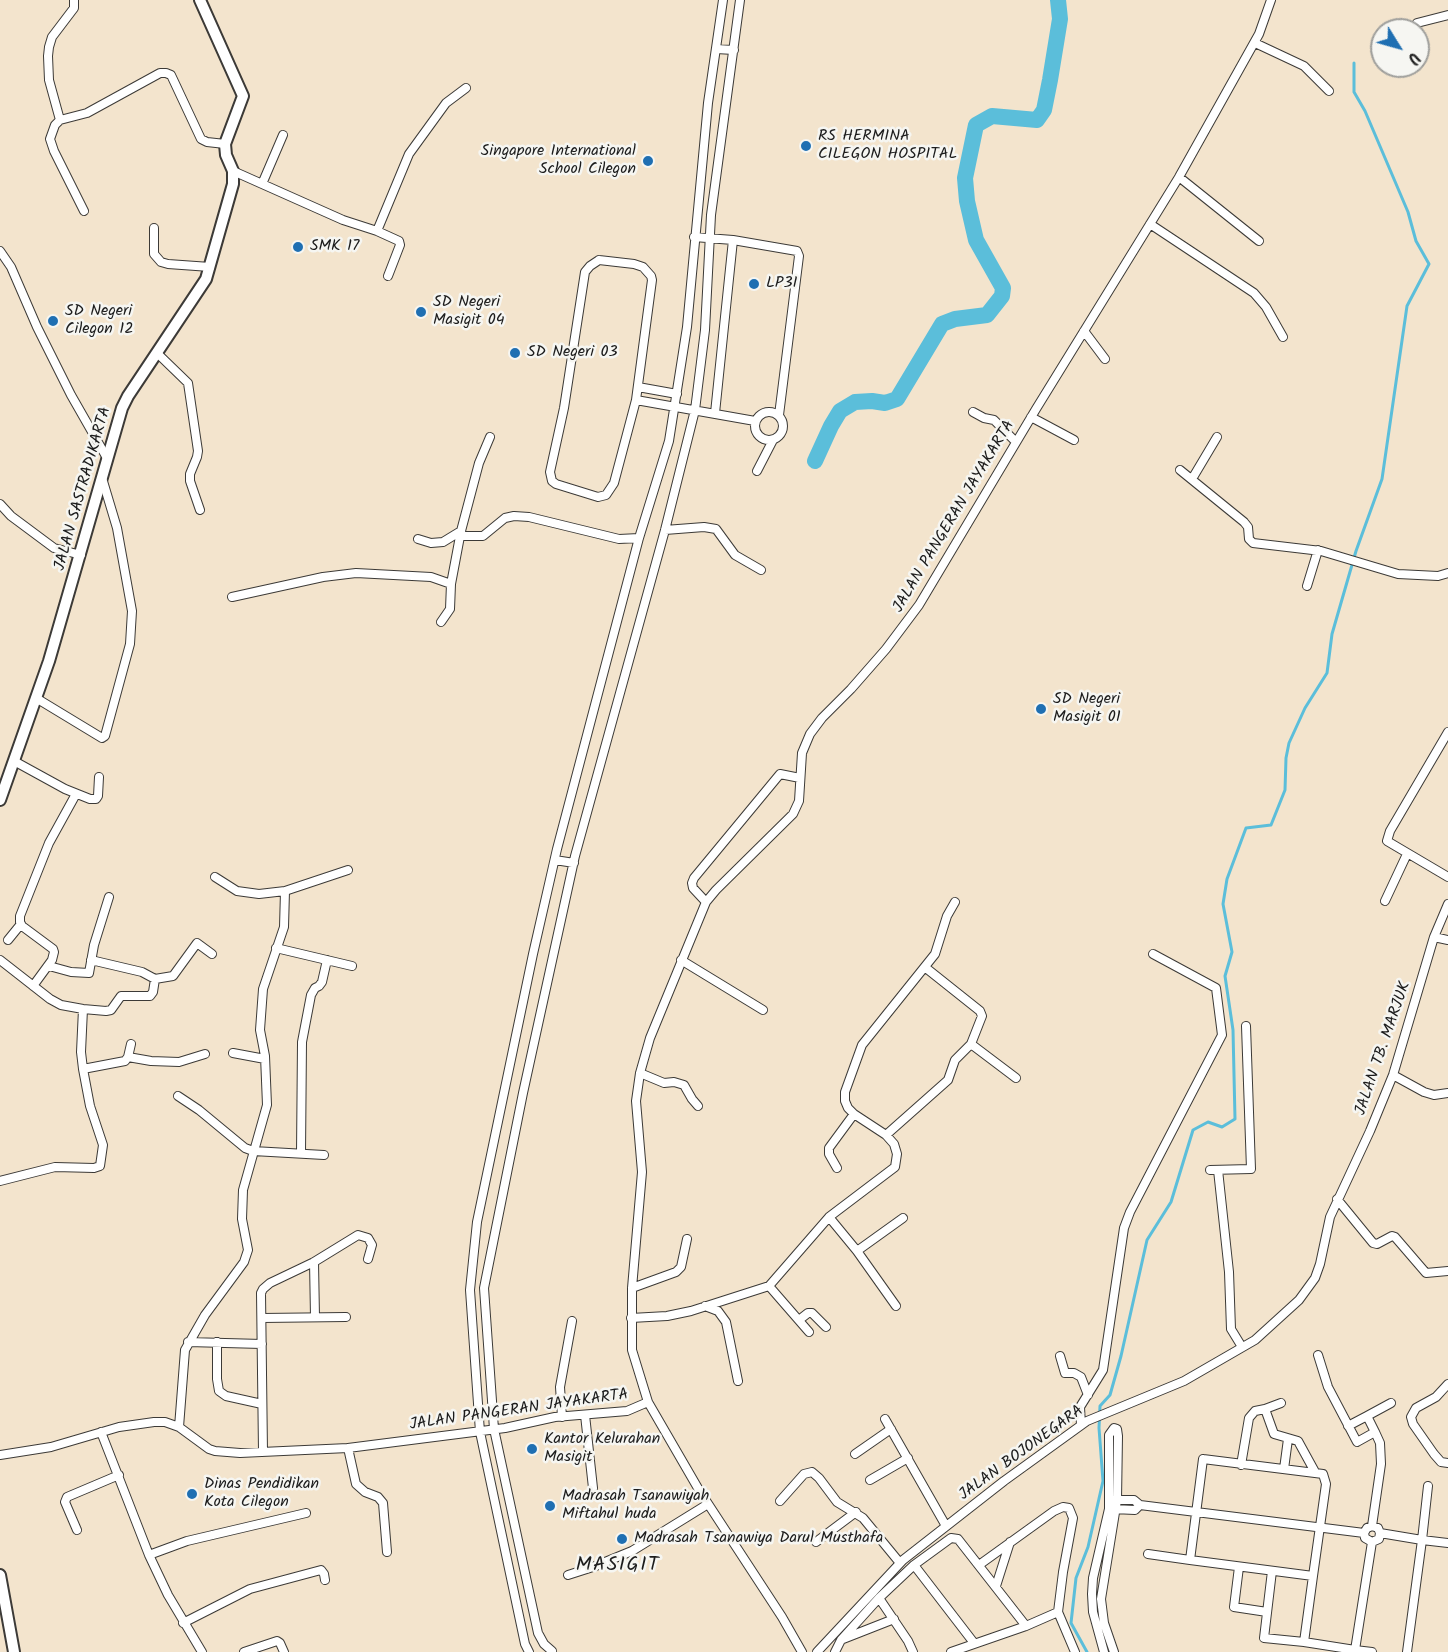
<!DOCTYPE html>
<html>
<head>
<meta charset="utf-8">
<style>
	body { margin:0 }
	#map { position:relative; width:1448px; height:1652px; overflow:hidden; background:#f3e4cd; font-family:Kalam,sans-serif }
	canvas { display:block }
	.north { position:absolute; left:1370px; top:18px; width:60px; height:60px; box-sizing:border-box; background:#f6f6f2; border:2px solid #9f9f9c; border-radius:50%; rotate:127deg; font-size:16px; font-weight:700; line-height:24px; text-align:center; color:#1c1c1c }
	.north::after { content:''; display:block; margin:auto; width:21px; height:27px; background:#1f6fb2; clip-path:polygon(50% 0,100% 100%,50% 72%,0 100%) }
</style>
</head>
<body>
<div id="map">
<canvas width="1448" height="1652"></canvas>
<div class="north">U</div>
</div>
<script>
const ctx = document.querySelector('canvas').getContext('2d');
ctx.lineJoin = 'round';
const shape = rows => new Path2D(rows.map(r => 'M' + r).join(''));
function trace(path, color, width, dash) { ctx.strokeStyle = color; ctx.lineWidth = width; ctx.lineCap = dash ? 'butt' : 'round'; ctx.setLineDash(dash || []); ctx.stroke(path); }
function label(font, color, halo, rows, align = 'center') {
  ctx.font = font + ' Kalam,sans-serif'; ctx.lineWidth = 5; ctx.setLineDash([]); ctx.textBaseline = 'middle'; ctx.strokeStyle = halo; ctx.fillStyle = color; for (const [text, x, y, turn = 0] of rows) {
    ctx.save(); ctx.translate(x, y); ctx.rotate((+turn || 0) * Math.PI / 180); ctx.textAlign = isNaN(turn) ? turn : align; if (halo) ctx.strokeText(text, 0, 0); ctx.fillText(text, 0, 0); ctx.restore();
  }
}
const stream = shape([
	[1087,1652,1071,1623,1076,1578,1088,1547,1103,1481,1099,1428,1100,1406,1110,1395,1121,1356,1147,1240,1171,1202,1193,1130,1208,1122,1222,1127,1235,1119,1233,1030,1225,976,1232,952,1223,904,1227,879,1246,828,1271,825,1285,790,1286,758,1289,743,1305,708,1327,673,1332,634,1356,551,1382,479,1407,306,1429,264,1416,241,1408,212,1365,111,1354,92,1354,63]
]);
const river = shape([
	[815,461,831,426,840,411,855,402,872,401,885,403,897,399,942,324,955,319,987,315,1002,296,1003,288,976,240,967,201,965,178,976,125,992,116,1037,120,1044,110,1050,80,1060,19,1058,0]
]);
const street = shape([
	[74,0,74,8,52,37,49,47,48,56,49,80,60,120,55,125,50,139,54,151,84,211],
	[1417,23,1448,15],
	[1255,43,1304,66,1329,91],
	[716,49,734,50],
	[60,120,87,113,160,73,166,73,171,75,201,139,207,142,225,144],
	[233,171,343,220,377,231,399,241,400,245,388,276],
	[1179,177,1259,241],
	[262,184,283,135],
	[1150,224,1254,293,1266,307,1283,337],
	[154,228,154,254,161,262,168,264,210,267],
	[377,231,409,154,446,103,466,88],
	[694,237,733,240,797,251,799,256,779,415],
	[0,251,11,267,37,327,71,395,107,458],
	[599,260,634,264,643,267,651,276,652,280,636,400,614,483,606,495,598,497,556,484,552,481,550,472,564,408,585,272,590,266,599,260],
	[1084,331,1105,359],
	[157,353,188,383,198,451,197,457,190,474,190,481,200,510],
	[638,387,677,394],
	[636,400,755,421],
	'755 426a14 14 0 1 1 28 0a14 14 0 1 1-28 0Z',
	[973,412,984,418,994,420,1016,442],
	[715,413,733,240],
	[1031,417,1074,440],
	[1180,470,1244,522,1248,527,1249,539,1253,543,1321,551,1398,574,1438,576,1448,573],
	[757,471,773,440],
	[1192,479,1217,437],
	[0,504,11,516,54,548,81,555],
	[665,530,704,527,716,529,735,555,761,570],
	[460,536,483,536,505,518,514,516,529,517,619,539,639,538],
	[418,539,431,543,443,542,461,531],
	[1307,586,1318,550],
	[232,597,323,577,356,573,431,577,451,584],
	[441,622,450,609,451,584,461,531,479,463,490,437],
	[36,698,102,738,105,736,130,644,132,611,117,528,102,478],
	[1448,732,1390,831,1387,841,1448,877],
	[14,761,65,789,90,799,96,799,98,796,99,777],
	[555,860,574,863],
	[215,877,237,891,259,894,285,891,348,870],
	[1385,901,1407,854],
	[706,902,693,888,692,883,694,878,780,774,800,778],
	[1434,937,1448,940],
	[8,940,21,924],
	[276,948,352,966],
	[0,960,50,999,61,1005,83,1009,106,1011,111,1010,121,996,150,996,153,992,155,979,173,976,197,943,212,954],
	[91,960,142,972,155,979],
	[681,960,763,1010],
	[49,966,71,972,89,973,94,945,109,897],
	[33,986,52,960,54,952,53,949,22,926,20,922,20,916,49,843,76,794],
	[971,1044,1016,1078],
	[233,1053,265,1059],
	[128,1057,151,1061,179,1062,205,1054],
	[83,1069,81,1052,83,1009],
	[640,1073,664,1083,674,1082,684,1085,692,1099,698,1106],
	[1393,1075,1424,1092,1434,1095,1448,1093],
	[178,1096,199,1110,245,1148,253,1151,324,1155],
	[886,1135,948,1080,955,1060,971,1044,982,1016,980,1011,926,968],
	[301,1153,302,1042,311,995,315,988,319,986,322,982,327,960],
	[837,1168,829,1154,829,1148,854,1114],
	[1210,1170,1251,1169,1246,1026],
	[1218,1170,1229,1272,1231,1329,1242,1347],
	[0,1181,55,1167,94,1168,100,1166,103,1145,90,1106,83,1069,125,1061,128,1057,131,1044],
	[1337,1199,1373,1243,1377,1244,1392,1236,1395,1237,1426,1273,1448,1271],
	[829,1217,857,1251,896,1306],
	[857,1251,903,1218],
	[314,1262,315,1317],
	[769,1286,809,1332],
	[632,1288,676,1272,681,1267,687,1239],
	[705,1306,718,1311,726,1322,738,1381],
	[262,1318,346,1317],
	[631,1318,667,1316,691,1311,769,1286,829,1217,895,1167,897,1154,894,1144,886,1135,854,1114,848,1108,845,1101,845,1092,862,1045,935,954,947,916,955,902],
	[799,1320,808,1313,812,1313,826,1327],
	[188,1342,262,1344],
	[217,1342,217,1379,219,1391,226,1396,262,1404],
	[1318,1355,1328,1387,1357,1442,1375,1432,1380,1443,1381,1464,1372,1526],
	[1060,1356,1065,1373,1074,1373,1081,1377,1088,1395],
	[1448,1384,1436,1397,1416,1408,1411,1417,1413,1424,1434,1454,1441,1462,1448,1463],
	[1265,1409,1281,1403],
	[585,1415,593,1488],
	[1367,1416,1391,1403],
	[562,1417,560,1387,572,1321],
	[885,1419,946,1526],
	[1081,1425,1080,1407,1103,1370,1124,1228,1130,1212,1222,1035,1216,988,1153,954],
	[1348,1426,1367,1416,1375,1432],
	[179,1427,185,1350,205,1315,244,1262,248,1250,242,1219,243,1190,267,1105,265,1056,260,1030,263,989,284,927,285,891],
	[101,1432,149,1555,168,1595,202,1652],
	[348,1448,356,1484,365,1492,378,1497,383,1503,387,1552],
	[263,1452,261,1293,263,1289,270,1283,314,1262,358,1235,368,1238,372,1245,368,1259],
	[855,1454,891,1429],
	[0,1455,51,1447,119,1427,154,1422,165,1422,179,1427,209,1449,215,1451,240,1453,348,1448,505,1428,555,1417,627,1411,648,1402],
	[1203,1459,1323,1474,1326,1484,1313,1576,1190,1560,1203,1459],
	[1241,1465,1249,1418,1255,1411,1265,1409,1274,1434,1298,1441,1315,1472],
	[1284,1469,1288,1439],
	[870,1480,908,1458],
	[1114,1500,1134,1500,1140,1505,1364,1533],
	[780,1501,804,1474,812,1472,819,1478,837,1502,863,1518,900,1563],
	[1113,1509,1135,1510,1140,1505],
	[77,1530,65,1502,67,1497,119,1475],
	[1380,1533,1379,1539,1372,1542,1365,1538,1364,1533,1367,1528,1372,1526,1378,1528,1380,1533,1422,1540,1428,1486],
	[816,1542,856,1512],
	[1148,1554,1190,1560],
	[149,1555,187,1541,306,1513],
	[914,1565,951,1538,958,1539,1026,1626],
	[979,1565,1054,1511,1063,1507,1069,1508,1073,1518,1063,1572,1058,1612,1075,1652],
	[1239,1567,1234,1607,1267,1612],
	[1272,1571,1264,1638,1304,1642,1313,1576],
	[568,1575,593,1567,632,1551,708,1504],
	[996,1586,1010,1542],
	[879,1598,908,1641,913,1652],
	[183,1623,250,1589,321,1570,324,1574,325,1580],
	[843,1639,894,1619],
	[1304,1642,1355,1650,1355,1652],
	[552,1651,544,1644,538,1633,494,1429,484,1288,523,1093,575,856,665,530,695,410,705,330,711,215,740,0],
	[244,1652,277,1641,280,1643,284,1652],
	[529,1652,525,1644,480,1432,470,1290,477,1222,533,954,557,849,639,538,669,441,687,327,708,103,723,0],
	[802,1652,782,1617,699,1490,648,1402,632,1350,632,1288,642,1172,636,1101,640,1073,650,1038,706,902,716,890,793,814,799,801,802,753,810,734,822,718,851,689,886,649,919,605,1036,409,1179,177,1259,34,1271,0],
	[817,1652,903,1560,1004,1481,1087,1421,1184,1381,1255,1340,1299,1300,1315,1278,1320,1264,1330,1217,1370,1131,1393,1075,1434,937,1448,904],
	[835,1652,841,1640,879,1598,914,1565,974,1643],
	[951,1652,1026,1626,1058,1612],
	[1104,1652,1093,1612,1092,1594,1093,1578,1109,1509,1109,1435,1114,1428,1117,1429,1118,1436,1117,1500,1101,1599,1104,1623,1114,1652],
	[1372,1652,1355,1650,1372,1542],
	[1407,1652,1422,1540,1448,1543]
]);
const secondary = shape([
	[0,800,49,661,122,408,128,396,206,279,233,184,233,171,226,155,225,144,243,96,200,0],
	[0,1575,14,1652]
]);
const markers = [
	[806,146,6,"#1f6fb2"],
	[648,161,6,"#1f6fb2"],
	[298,247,6,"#1f6fb2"],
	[754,284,6,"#1f6fb2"],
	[421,312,6,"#1f6fb2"],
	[53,321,6,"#1f6fb2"],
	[515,353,6,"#1f6fb2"],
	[1041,709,6,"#1f6fb2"],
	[532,1449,6,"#1f6fb2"],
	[192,1494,6,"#1f6fb2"],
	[550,1506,6,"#1f6fb2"],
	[622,1539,6,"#1f6fb2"]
];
const poiNames = [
	["RS HERMINA",818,137],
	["CILEGON HOSPITAL",818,155],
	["Singapore International",636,152,"right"],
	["School Cilegon",636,170,"right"],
	["SMK 17",310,247],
	["LP3I",766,284],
	["SD Negeri",433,303],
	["Masigit 04",433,321],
	["SD Negeri",65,312],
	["Cilegon 12",65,330],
	["SD Negeri 03",527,353],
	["SD Negeri",1053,700],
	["Masigit 01",1053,718],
	["Kantor Kelurahan",544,1440],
	["Masigit",544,1458],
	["Dinas Pendidikan",204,1485],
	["Kota Cilegon",204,1503],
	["Madrasah Tsanawiyah",562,1497],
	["Miftahul huda",562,1515],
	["Madrasah Tsanawiya Darul Musthafa",634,1539]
];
const streetNames = [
	["JALAN SASTRADIKARTA",84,489,-74],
	["JALAN PANGERAN JAYAKARTA",955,517,-59],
	["JALAN TB. MARJUK",1384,1049,-71],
	["JALAN PANGERAN JAYAKARTA",519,1411,-8],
	["JALAN BOJONEGARA",1022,1454,-36]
];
const quarterNames = [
	["MASIGIT",618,1567]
];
trace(stream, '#5bbeda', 3);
trace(river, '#5bbeda', 16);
trace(street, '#3c3a37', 10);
trace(secondary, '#3c3a37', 14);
trace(street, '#fff', 8);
trace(secondary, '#fff', 10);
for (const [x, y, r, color] of markers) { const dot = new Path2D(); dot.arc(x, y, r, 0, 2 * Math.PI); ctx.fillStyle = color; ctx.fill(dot); trace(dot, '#f6f6f2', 2); }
label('16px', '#1c1c1c', '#f6f6f2', poiNames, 'left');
label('16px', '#1c1c1c', '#f6f6f2', streetNames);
ctx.letterSpacing = '1.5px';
label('20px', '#1c1c1c', '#f6f6f2', quarterNames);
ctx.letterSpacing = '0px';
</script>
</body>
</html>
